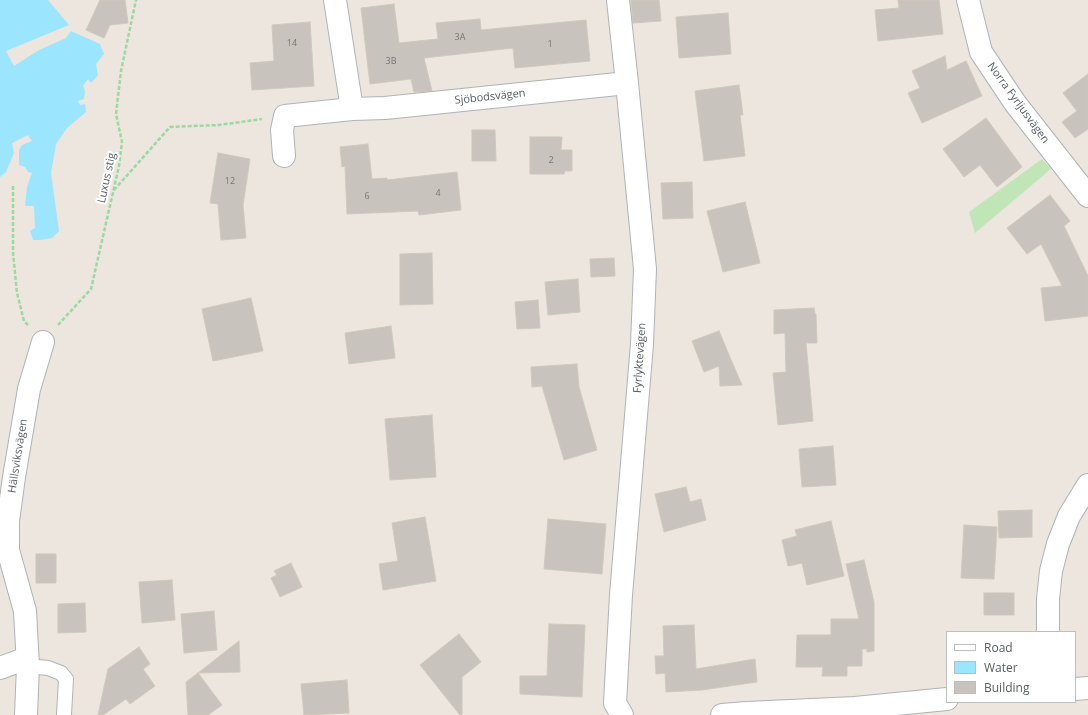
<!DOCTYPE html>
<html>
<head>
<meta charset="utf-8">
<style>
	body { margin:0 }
	#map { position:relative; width:1088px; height:715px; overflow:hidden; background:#ece6de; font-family:"Open Sans",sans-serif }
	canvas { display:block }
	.legend { position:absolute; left:946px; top:631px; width:130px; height:72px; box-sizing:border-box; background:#fff; border:1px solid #bcbec0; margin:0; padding:5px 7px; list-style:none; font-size:12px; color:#575d61 }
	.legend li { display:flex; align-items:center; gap:8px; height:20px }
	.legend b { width:20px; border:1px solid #bcbec0 }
</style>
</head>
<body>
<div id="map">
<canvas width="1088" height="715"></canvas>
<ul class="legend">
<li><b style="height:5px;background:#fff"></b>Road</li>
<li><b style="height:11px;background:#9be5ff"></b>Water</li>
<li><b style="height:11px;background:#c9c3bd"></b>Building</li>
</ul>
</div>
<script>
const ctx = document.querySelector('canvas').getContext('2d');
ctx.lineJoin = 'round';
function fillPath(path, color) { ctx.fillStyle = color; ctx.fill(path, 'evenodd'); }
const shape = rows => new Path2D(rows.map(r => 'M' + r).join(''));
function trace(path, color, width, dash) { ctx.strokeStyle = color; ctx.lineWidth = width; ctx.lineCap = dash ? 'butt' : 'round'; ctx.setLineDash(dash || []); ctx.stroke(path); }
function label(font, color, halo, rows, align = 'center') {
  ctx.font = font + ' "Open Sans",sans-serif'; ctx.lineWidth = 4; ctx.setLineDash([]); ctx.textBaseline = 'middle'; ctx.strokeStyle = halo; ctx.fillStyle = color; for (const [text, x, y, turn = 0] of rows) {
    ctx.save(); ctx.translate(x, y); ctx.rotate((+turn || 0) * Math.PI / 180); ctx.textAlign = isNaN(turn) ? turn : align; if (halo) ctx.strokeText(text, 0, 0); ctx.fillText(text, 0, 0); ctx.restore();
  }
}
const green = shape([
	[1042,159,1051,169,975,233,969,212]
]);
const water = shape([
	[0,0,48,0,69,25,6,51,14,66,39,50,66,38,71,31,100,44,104,54,96,64,98,75,91,83,88,79,83,86,85,91,84,99,78,101,80,105,85,104,86,112,67,128,56,144,51,173,59,231,52,238,40,240,33,240,30,231,35,228,34,206,25,206,27,187,32,173,28,172,25,167,19,165,19,150,22,145,32,141,28,135,12,143,14,153,6,172,0,177]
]);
const building = shape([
	[100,0,125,0,128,23,110,25,104,38,86,30,100,0],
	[631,0,659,0,661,21,633,23,631,0],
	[898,0,939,0,943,34,878,41,875,10,899,8,898,0],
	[394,4,399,43,438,39,436,23,480,19,481,30,586,20,590,61,515,68,513,48,424,58,432,91,414,92,411,79,370,84,361,8,394,4],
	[728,13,731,54,679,58,676,17,728,13],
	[310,22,314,86,252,90,250,63,274,61,272,25,310,22],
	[945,56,947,70,966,61,982,96,922,123,908,93,920,88,912,71,945,56],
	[1088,74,1088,129,1075,138,1062,122,1077,111,1063,93,1088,74],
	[739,85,743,115,740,115,745,156,704,161,695,91,739,85],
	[986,118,1022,167,997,187,980,165,964,177,943,149,986,118],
	[472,130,495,130,496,161,472,161,472,130],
	[530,137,562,137,561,150,572,150,572,171,565,171,564,174,530,174,530,137],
	[368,144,372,179,387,178,387,180,457,172,461,210,419,215,418,211,347,214,345,166,342,167,340,147,368,144],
	[218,153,250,159,243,205,246,238,221,240,218,204,210,203,218,153],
	[692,182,693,218,663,219,661,183,692,182],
	[1050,195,1070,221,1064,226,1088,276,1088,316,1045,321,1041,288,1062,286,1041,244,1027,254,1007,228,1050,195],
	[745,202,760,263,723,272,707,211,745,202],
	[432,253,433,304,400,305,400,254,432,253],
	[614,258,615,276,591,277,590,259,614,258],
	[578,279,580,312,548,315,545,282,578,279],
	[251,298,263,351,213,361,202,309,251,298],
	[538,300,540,328,517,329,515,302,538,300],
	[814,308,815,314,816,314,817,343,806,343,813,421,778,425,773,373,786,372,785,333,774,334,774,310,814,308],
	[391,326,395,358,349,364,345,333,391,326],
	[719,331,732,362,742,385,720,386,719,366,704,372,692,341,719,331],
	[577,364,579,387,597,450,564,460,542,386,532,387,531,367,577,364],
	[432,415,436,477,390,480,385,419,432,415],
	[833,446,836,485,802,487,799,449,833,446],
	[686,487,690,502,701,499,706,520,664,532,655,494,686,487],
	[1032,510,1032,537,999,538,998,511,1032,510],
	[425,517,436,581,383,590,379,564,398,561,392,523,425,517],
	[548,519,606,524,602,574,544,569,548,519],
	[831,521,844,576,807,585,802,563,788,566,782,540,797,536,795,530,831,521],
	[964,525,997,527,994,579,961,578,964,525],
	[36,554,56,554,56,583,36,583,36,554],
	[864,560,874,602,874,651,867,652,867,649,862,649,862,666,847,666,847,676,822,676,823,667,796,667,797,635,831,635,831,619,859,619,846,564,864,560],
	[291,563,302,587,280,597,271,578,277,575,274,571,291,563],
	[172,580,175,620,142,623,139,582,172,580],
	[984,593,1014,593,1014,615,984,615,984,593],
	[85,603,86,632,58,633,58,604,85,603],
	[214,611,217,650,184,653,181,614,214,611],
	[549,624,585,625,582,697,520,694,520,676,547,676,549,624],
	[694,625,696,669,755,659,757,682,702,690,666,692,665,673,656,674,655,656,664,656,663,626,694,625],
	[459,634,481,662,462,677,462,715,460,715,420,665,459,634],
	[239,641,240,672,198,673,239,641],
	[139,647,150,664,143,669,155,686,130,704,126,699,103,715,98,715,108,669,139,647],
	[198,673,222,705,208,715,188,715,186,682,198,673],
	[347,680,349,713,304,715,301,684,347,680]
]);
const path = shape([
	[13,186,13,253,17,293,24,321,28,325],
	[114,190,170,127,219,125,262,119],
	[58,325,91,289,119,166,122,142,116,114,121,71,136,0]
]);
const service = shape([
	[28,666,48,668,61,673,66,679,64,715]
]);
const minor = shape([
	[335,0,352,109],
	[618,0,627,83,645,269,642,344,621,595,615,703,622,715],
	[968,0,981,52,1015,103,1088,196],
	[284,156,282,130,285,116,352,109,385,108,627,83],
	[1048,632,1048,599,1051,571,1058,544,1069,516,1088,485],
	[0,668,27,658],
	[1075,689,1088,688],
	[26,715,28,666,25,611,8,550,8,521,14,477,29,389,43,342],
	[722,715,747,713,855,708,947,699]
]);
const numberNames = [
	["3A",460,37],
	["14",292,43],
	["1",550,44],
	["3B",391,61],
	["2",551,160],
	["12",230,181],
	["4",438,193],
	["6",367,196]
];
const streetNames = [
	["Sjöbodsvägen",490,97,-6],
	["Norra Fyrljusvägen",1018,103,54],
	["Luxus stig",107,178,-78],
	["Fyrlyktevägen",640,358,-86],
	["Hällsviksvägen",18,456,-81]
];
fillPath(green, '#c0e6b8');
fillPath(water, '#9be5ff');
fillPath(building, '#c9c3bd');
trace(building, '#d1c7bc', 1);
trace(service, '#afb3b7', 16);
trace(minor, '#afb3b7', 24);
trace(path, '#9ad9a0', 2.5, [4, 2]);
trace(service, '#fff', 14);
trace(minor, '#fff', 22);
label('9px', '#747678', null, numberNames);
label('11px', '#575d61', '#fff', streetNames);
</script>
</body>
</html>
